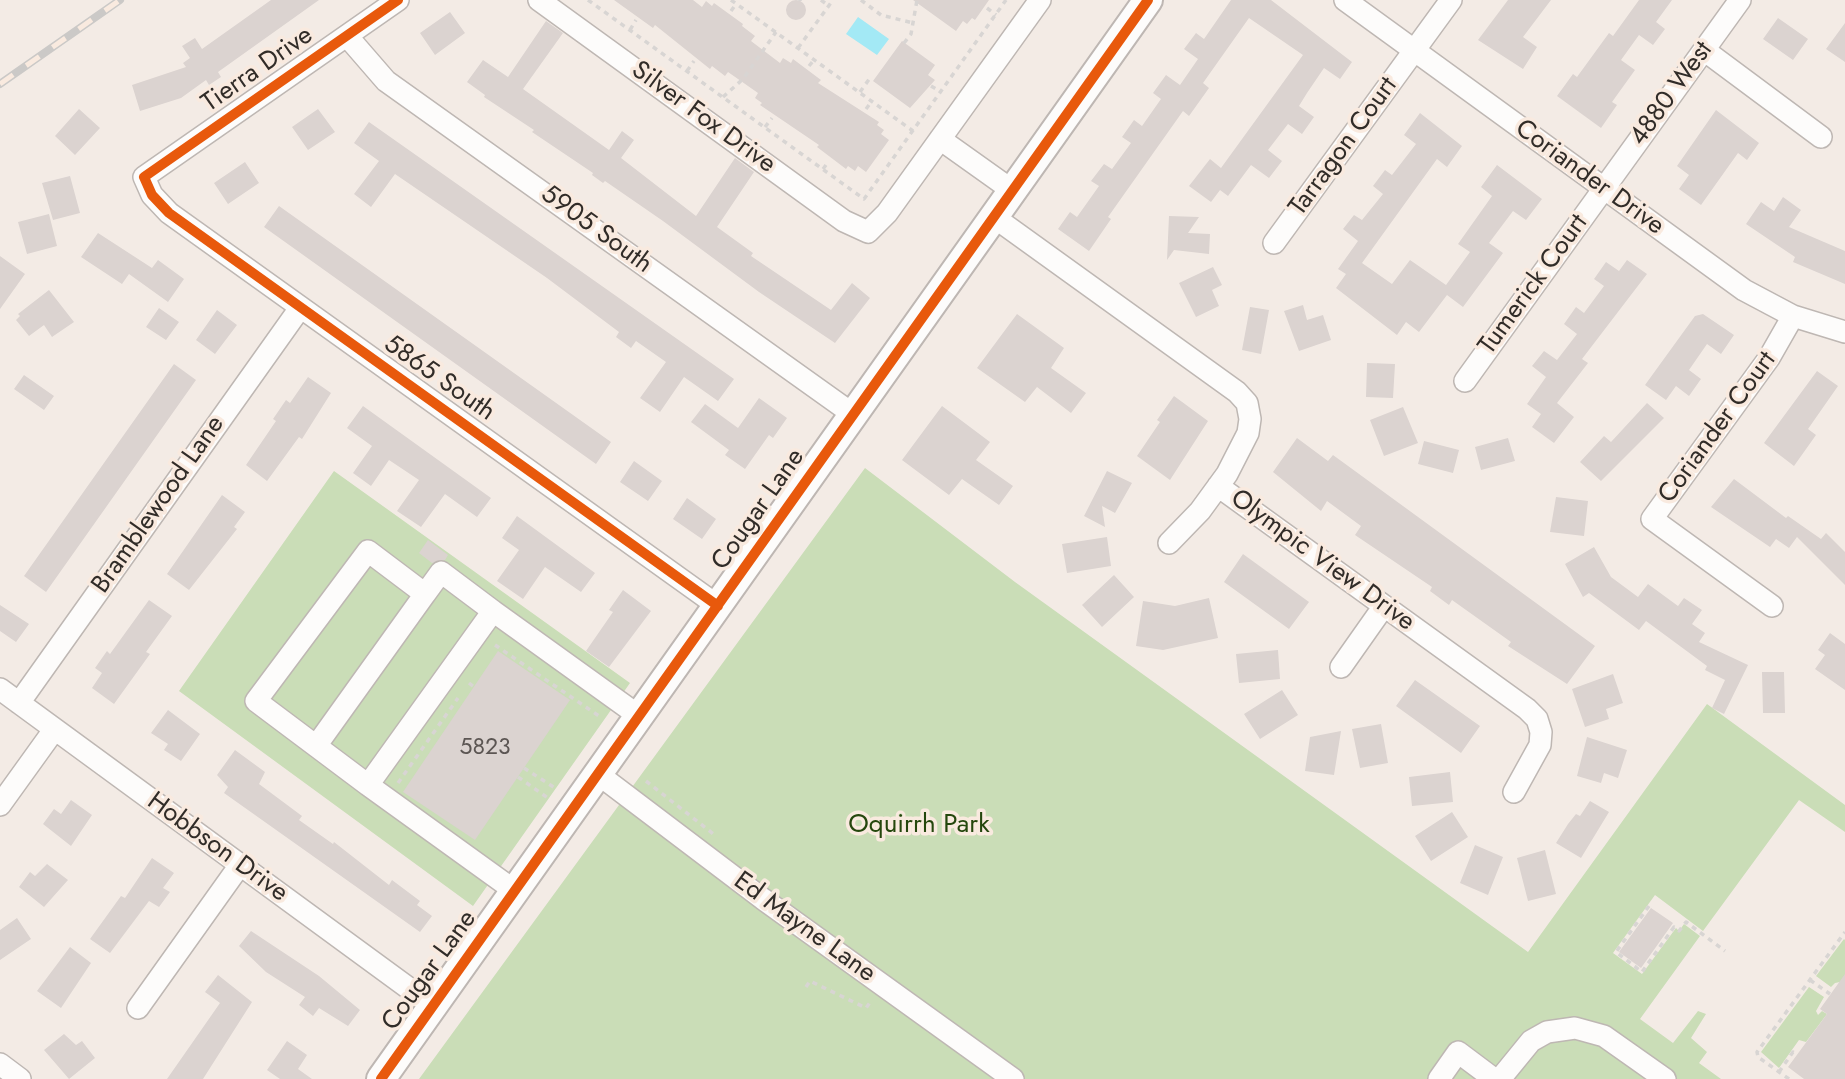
<!DOCTYPE html>
<html>
<head>
<meta charset="utf-8">
<style>
	body { margin:0 }
	canvas { display:block; background:#f3ebe5 }
</style>
</head>
<body>
<canvas width="1845" height="1079"></canvas>
<script>
const ctx = document.querySelector('canvas').getContext('2d');
ctx.lineJoin = 'round';
function fillPath(path, color) { ctx.fillStyle = color; ctx.fill(path, 'evenodd'); }
const shape = rows => new Path2D(rows.map(r => 'M' + r).join(''));
function trace(path, color, width, dash) { ctx.strokeStyle = color; ctx.lineWidth = width; ctx.lineCap = dash ? 'butt' : 'round'; ctx.setLineDash(dash || []); ctx.stroke(path); }
function label(font, color, halo, rows, align = 'center') {
  ctx.font = font + ' Jost,sans-serif'; ctx.lineWidth = 7; ctx.setLineDash([]); ctx.textBaseline = 'middle'; ctx.strokeStyle = halo; ctx.fillStyle = color; for (const [text, x, y, turn = 0] of rows) {
    ctx.save(); ctx.translate(x, y); ctx.rotate((+turn || 0) * Math.PI / 180); ctx.textAlign = isNaN(turn) ? turn : align; if (halo) ctx.strokeText(text, 0, 0); ctx.fillText(text, 0, 0); ctx.restore();
  }
}
const green = shape([
	[865,468,1015,582,1528,952,1707,704,1845,805,1845,832,1799,800,1703,931,1655,895,1613,953,1642,974,1676,928,1679,931,1684,924,1700,936,1640,1019,1673,1043,1698,1011,1706,1014,1691,1038,1707,1052,1699,1063,1721,1079,419,1079],
	[334,471,630,683,473,906,179,691],
	[1844,939,1845,940,1845,981,1835,983,1831,987,1816,976],
	[1809,987,1824,997,1816,1011,1818,1015,1822,1011,1827,1014,1806,1042,1799,1040,1779,1068,1761,1052]
]);
const water = shape([
	[858,17,889,39,877,55,846,34]
]);
const building = shape([
	'786 10a10 10 0 1 1 20 0a10 10 0 1 1-20 0Z',
	[271,0,319,0,218,72,221,77,209,85,206,80,181,98,140,111,132,85,186,67,183,63,190,58,182,46,195,38,202,49],
	[614,0,693,0,702,7,706,1,712,6,714,3,743,24,742,26,755,36,751,41,780,63,783,58,791,63,793,59,821,80,818,83,879,122,877,125,884,130,881,134,889,140,866,172,858,166,855,171,848,166,846,169,817,147,819,145,760,105,762,103,755,98,758,93,728,72,725,76,712,66,710,69,655,25,653,28],
	[913,0,989,0,975,20,972,18,967,24,963,21,956,31],
	[1231,0,1271,0,1352,62,1340,79,1324,68,1307,93,1299,106,1314,117,1302,134,1288,124,1268,150,1282,161,1269,178,1251,165,1228,196,1220,190,1211,202,1189,186,1210,159,1221,168,1303,55,1249,18,1203,83,1209,88,1189,116,1183,111,1108,217,1111,219,1089,251,1058,229,1070,212,1077,217,1099,186,1091,181,1104,164,1112,169,1131,143,1122,137,1134,120,1142,126,1161,99,1153,93,1166,75,1180,85,1198,59,1184,49,1196,33,1204,39],
	[1508,0,1551,0,1523,37,1537,47,1523,69,1478,40],
	[1639,0,1672,0,1656,22,1665,29,1653,45,1639,35,1621,60,1635,70,1612,102,1617,105,1601,128,1557,96,1573,74,1577,77,1609,33,1613,36],
	[450,12,465,33,435,55,420,33],
	[1778,18,1808,39,1793,60,1763,39],
	[546,21,563,33,523,89,609,150,622,131,634,140,621,158,696,216,735,158,754,172,717,227,753,253,751,256,831,310,852,283,870,298,835,343,759,292,663,221,605,181,603,183,592,175,593,173,532,132,534,130,484,97,485,95,467,82,483,60,508,77],
	[1845,23,1845,62,1826,49],
	[902,41,935,65,928,75,935,80,910,108,873,81],
	[79,109,100,128,75,155,55,136],
	[318,109,335,132,308,150,292,127],
	[1716,110,1759,143,1747,160,1738,153,1701,205,1679,189,1689,175,1677,166],
	[1420,113,1462,146,1447,167,1437,159,1362,263,1392,284,1410,260,1446,285,1470,252,1458,244,1492,196,1481,187,1497,165,1542,199,1526,220,1513,211,1489,243,1503,253,1463,307,1447,295,1419,332,1406,322,1397,335,1336,288,1346,274,1338,269,1358,241,1343,229,1354,215,1362,220,1383,194,1373,186,1385,170,1392,175,1416,144,1404,135],
	[369,122,734,379,718,401,684,377,660,412,640,398,666,362,636,341,631,348,616,337,619,332,547,278,395,174,371,207,354,194,379,161,354,143],
	[245,162,259,183,228,204,214,183],
	[70,176,80,213,53,220,42,183],
	[1783,197,1801,210,1789,227,1845,251,1845,284,1793,262,1795,257,1746,224,1761,202,1774,211],
	[279,206,611,442,596,464,264,227],
	[49,214,57,246,27,254,18,222],
	[1169,216,1199,217,1188,233,1210,234,1209,254,1174,250,1167,260],
	[98,233,152,268,158,260,184,279,168,302,129,274,122,284,81,257],
	[0,256,25,274,0,309],
	[1627,260,1647,274,1582,359,1588,363,1557,403,1574,417,1554,443,1532,427,1541,414,1527,404,1546,377,1532,366,1544,351,1557,360,1577,334,1564,324,1576,307,1584,313,1604,286,1594,279,1606,262,1619,271],
	[1213,267,1222,285,1212,290,1219,306,1196,317,1179,283],
	[49,290,74,322,52,337,44,325,29,336,16,320,20,316,18,314],
	[1303,305,1307,320,1323,315,1331,340,1299,351,1284,311],
	[1250,307,1269,310,1261,354,1242,350],
	[159,308,179,322,166,340,146,327],
	[217,310,237,325,215,354,196,340],
	[1017,314,1064,348,1051,368,1086,393,1071,413,1037,387,1025,402,977,368],
	[1703,314,1734,335,1721,354,1707,344,1689,370,1701,379,1689,396,1676,386,1666,400,1645,385,1695,316],
	[1367,363,1395,364,1393,398,1366,397],
	[174,364,196,380,46,592,24,576],
	[1817,371,1838,386,1808,429,1816,435,1794,466,1764,443],
	[24,375,54,396,44,410,14,389],
	[308,377,331,393,302,439,299,437,267,481,246,465,276,421,273,419,286,400,290,403],
	[1174,396,1208,421,1170,480,1137,456,1160,422,1157,420],
	[759,398,787,418,773,438,769,435,745,469,725,455,729,450,691,422,705,404,738,428],
	[1647,403,1664,418,1601,481,1580,462,1604,436,1611,442],
	[363,406,491,498,477,517,445,494,421,527,397,511,419,480,389,460,371,486,353,473,372,446,347,428],
	[942,406,990,442,976,460,1013,486,999,505,962,479,949,495,902,460],
	[1403,407,1418,443,1384,456,1370,420],
	[1297,438,1328,461,1333,455,1595,646,1567,684,1508,646,1511,642,1452,600,1449,605,1430,591,1432,587,1355,535,1361,526,1327,501,1321,511,1273,472],
	[1508,438,1515,461,1481,470,1475,447],
	[1424,441,1459,450,1453,473,1418,464],
	[634,461,662,481,648,501,620,482],
	[1107,471,1132,483,1115,513,1102,506,1105,527,1084,516],
	[1734,479,1786,518,1788,516,1821,539,1826,533,1845,552,1845,585,1797,537,1789,548,1776,539,1770,547,1711,507],
	[222,495,245,512,234,527,237,529,189,590,167,574],
	[1556,497,1588,501,1584,536,1550,532],
	[687,498,716,519,702,539,673,519],
	[517,516,595,573,581,592,545,567,523,599,497,581,519,550,502,538],
	[1107,537,1111,566,1067,573,1062,544],
	[428,540,448,555,445,560,432,563,419,553],
	[1594,547,1611,577,1638,597,1648,584,1678,606,1684,598,1702,610,1692,624,1705,633,1699,642,1748,665,1724,714,1712,708,1725,680,1705,670,1707,666,1646,621,1639,630,1589,593,1583,597,1565,564],
	[1243,554,1309,602,1289,629,1224,582],
	[1114,575,1134,597,1102,627,1082,605],
	[623,590,651,611,609,667,586,651,613,612,609,610],
	[1209,598,1218,638,1163,650,1136,646,1143,601,1175,606],
	[149,600,172,616,146,652,150,654,114,704,92,688,102,673,95,668,107,651,110,654],
	[0,605,29,624,16,642,0,631],
	[1830,633,1845,644,1845,690,1815,669,1825,655,1818,650],
	[1278,650,1280,679,1239,683,1236,654],
	[498,651,570,700,475,840,403,792],
	[1762,672,1784,672,1785,713,1763,713],
	[1613,674,1623,703,1606,709,1609,719,1585,727,1572,689],
	[1415,680,1480,726,1461,753,1396,706],
	[1282,690,1298,715,1260,739,1244,714],
	[168,710,200,734,181,761,164,750,168,744,151,733],
	[1381,724,1388,763,1360,768,1352,729],
	[1341,731,1334,775,1305,771,1310,737],
	[1587,737,1627,750,1618,778,1604,773,1601,783,1577,776],
	[235,750,265,772,259,784,302,816,299,820,333,844,334,842,389,885,392,880,420,901,417,905,432,916,420,932,224,793,228,787,217,775],
	[1450,772,1453,802,1412,806,1409,777],
	[71,800,92,815,71,846,43,824,54,809,61,814],
	[1590,801,1609,812,1581,858,1556,843,1568,824,1576,814,1580,816],
	[1452,812,1468,837,1431,861,1415,836],
	[1475,845,1503,857,1488,895,1460,883],
	[1545,850,1556,894,1528,901,1517,858],
	[152,858,174,873,163,888,170,892,159,907,149,901,110,953,90,939,121,896,125,898],
	[47,864,68,880,44,907,19,887,30,872,35,876],
	[1651,908,1673,923,1641,968,1619,952],
	[17,918,31,939,0,960,0,930],
	[251,931,319,976,360,1010,348,1026,319,1008,313,1016,299,1005,305,997,266,972,239,946],
	[70,947,91,963,61,1008,37,991],
	[1845,974,1845,1079,1804,1079,1788,1067,1827,1014,1820,1009],
	[218,975,252,1002,203,1079,167,1079,220,1003,205,992],
	[64,1034,76,1045,82,1041,95,1058,69,1079,44,1050],
	[287,1041,307,1055,298,1069,312,1079,280,1079,267,1070]
]);
const path = shape([
	[588,0,864,199,1006,0],
	[731,0,913,131],
	[821,0,829,6],
	[861,0,881,15,913,23],
	[800,1,800,0],
	[987,8,996,15],
	[731,11,736,4],
	[630,30,636,20],
	[904,43,911,34,917,0],
	[798,48,833,0],
	[809,66,814,60],
	[687,71,694,61],
	[931,86,941,92],
	[860,92,870,78],
	[723,97,743,79,776,32],
	[866,109,872,101],
	[765,127,772,118],
	[823,169,829,161],
	[495,645,599,716],
	[469,683,474,687],
	[524,768,555,788],
	[518,777,548,798],
	[646,781,716,836],
	[398,783,458,698],
	[1649,906,1616,952,1642,972,1674,927,1679,931,1686,922,1725,951],
	[1810,980,1830,994],
	[806,987,810,981,866,1008,871,1001],
	[1779,1072,1793,1052,1797,1055],
	[1789,1079,1758,1057,1757,1052,1845,932]
]);
const minor = shape([
	[398,0,144,177,152,195,169,213,718,606],
	[539,0,844,221,868,232,887,213,1040,0],
	[1345,0,1744,290,1793,316,1845,332],
	[347,36,386,81,854,415],
	[1704,50,1821,137],
	[940,139,1013,191],
	[994,217,1237,392,1247,403,1250,419,1248,433,1227,474,1200,511,1169,543],
	[1274,243,1451,0],
	[1465,381,1740,0],
	[1218,486,1527,709,1537,719,1541,732,1540,745,1514,792],
	[1772,606,1652,519,1769,358,1793,316],
	[1341,667,1384,606],
	[0,689,433,1006],
	[19,703,300,308],
	[316,746,425,594],
	[598,774,763,899,1013,1079],
	[368,785,256,701,368,551,425,594,441,572,493,611],
	[0,805,54,730],
	[515,891,368,785,493,611,639,716],
	[138,1008,240,865],
	[0,1064,20,1079],
	[1439,1079,1458,1052,1494,1079],
	[1500,1079,1531,1041,1547,1032,1575,1028,1604,1036,1665,1079]
]);
const major = shape([
	[381,1079,1148,0]
]);
const rail = shape([
	[0,84,120,0]
]);
const cycleway = shape([
	[398,0,144,177,152,195,169,213,718,606],
	[381,1079,1148,0]
]);
const numberNames = [
	["5823",485,748]
];
const streetNames = [
	["Tierra Drive",258,70,-35],
	["4880 West",1672,94,-54],
	["Silver Fox Drive",703,118,36],
	["Tarragon Court",1344,147,-54],
	["Coriander Drive",1589,178,36],
	["5905 South",596,230,36],
	["Tumerick Court",1534,285,-54],
	["5865 South",439,379,35],
	["Coriander Court",1718,428,-54],
	["Bramblewood Lane",159,505,-55],
	["Cougar Lane",759,510,-55],
	["Olympic View Drive",1322,561,36],
	["Hobbson Drive",217,848,36],
	["Ed Mayne Lane",804,928,36],
	["Cougar Lane",430,971,-54]
];
const parkNames = [
	["Oquirrh Park",919,826]
];
fillPath(green, '#caddb7');
fillPath(water, '#a3e9f5');
fillPath(building, '#dbd3d0');
trace(minor, '#beb7b3', 24);
trace(major, '#beb7b3', 32);
trace(path, '#d8d5d3', 3.5, [5, 5]);
trace(minor, '#fdfcfb', 21);
trace(major, '#fdfcfb', 28);
trace(rail, '#cbc9c7', 8);
trace(rail, '#f9eadf', 5, [16]);
trace(cycleway, '#e8590c', 10);
label('23px', '#5c5653', null, numberNames);
label('26px', '#312c28', '#f9eadf', streetNames);
label('26px', '#25470d', '#f9eadf', parkNames);
</script>
</body>
</html>
